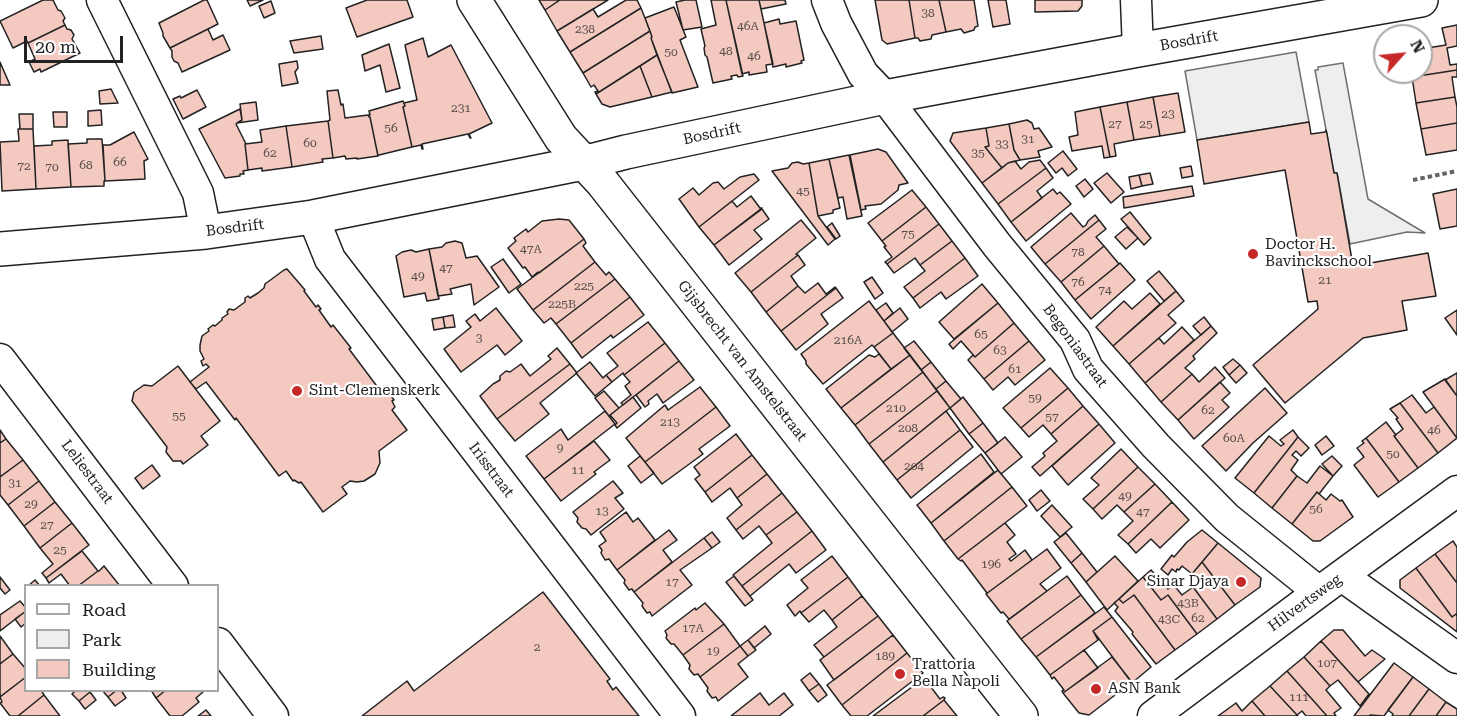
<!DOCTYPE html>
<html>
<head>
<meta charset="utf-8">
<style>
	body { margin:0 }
	#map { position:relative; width:1457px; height:716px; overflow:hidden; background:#fff; font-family:"Roboto Serif",serif }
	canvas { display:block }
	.legend { position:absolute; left:24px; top:584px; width:195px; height:108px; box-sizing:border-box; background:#fff; border:2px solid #a7a7a7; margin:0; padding:8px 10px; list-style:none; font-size:18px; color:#222 }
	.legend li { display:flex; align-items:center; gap:12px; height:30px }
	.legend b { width:30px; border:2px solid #a7a7a7 }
	.north { position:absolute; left:1373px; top:24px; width:60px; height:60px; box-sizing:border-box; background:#fff; border:2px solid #a7a7a7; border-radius:50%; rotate:63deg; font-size:16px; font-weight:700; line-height:24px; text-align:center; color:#222 }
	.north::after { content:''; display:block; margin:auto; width:21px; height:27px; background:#c62828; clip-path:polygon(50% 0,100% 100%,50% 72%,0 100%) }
	.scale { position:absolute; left:24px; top:36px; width:99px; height:27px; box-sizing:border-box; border:3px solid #222; border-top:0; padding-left:8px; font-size:18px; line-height:21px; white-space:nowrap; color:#222; -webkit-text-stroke:4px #fff; paint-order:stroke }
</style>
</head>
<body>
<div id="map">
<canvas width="1457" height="716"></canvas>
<ul class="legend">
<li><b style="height:8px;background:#fff"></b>Road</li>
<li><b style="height:16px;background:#eee"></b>Park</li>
<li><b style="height:16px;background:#f3c9c0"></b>Building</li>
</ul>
<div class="north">N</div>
<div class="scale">20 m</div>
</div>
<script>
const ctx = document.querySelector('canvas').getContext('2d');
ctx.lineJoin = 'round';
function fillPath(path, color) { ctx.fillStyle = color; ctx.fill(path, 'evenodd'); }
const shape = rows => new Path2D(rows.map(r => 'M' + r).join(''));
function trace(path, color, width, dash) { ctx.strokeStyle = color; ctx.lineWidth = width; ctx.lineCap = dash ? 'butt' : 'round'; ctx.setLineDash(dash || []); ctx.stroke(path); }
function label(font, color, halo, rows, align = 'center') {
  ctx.font = font + ' "Roboto Serif",serif'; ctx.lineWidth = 4.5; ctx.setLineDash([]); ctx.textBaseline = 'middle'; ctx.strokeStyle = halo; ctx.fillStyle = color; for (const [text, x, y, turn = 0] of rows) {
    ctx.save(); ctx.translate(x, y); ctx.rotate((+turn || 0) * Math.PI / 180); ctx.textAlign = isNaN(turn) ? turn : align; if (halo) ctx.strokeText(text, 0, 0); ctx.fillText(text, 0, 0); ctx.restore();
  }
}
const green = shape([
	[1296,52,1309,122,1197,140,1185,71,1296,52],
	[1343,63,1368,199,1425,233,1407,232,1350,244,1337,173,1334,173,1315,70,1318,70,1318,67,1343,63]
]);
const building = shape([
	[43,0,53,0,58,10,61,11,65,18,63,21,65,25,28,43,27,41,13,48,0,21,43,0],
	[204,0,207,0,218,24,170,48,163,36,163,33,159,23,204,0],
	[247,0,263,0,250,6,247,0],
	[367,0,407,0,413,17,357,37,346,8,367,0],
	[539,0,560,0,545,10,539,0],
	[560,0,608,0,557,31,545,10,560,0],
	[626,0,637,0,641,8,570,52,557,31,593,9,598,17,626,0],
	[685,0,696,0,702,27,683,30,676,2,685,0],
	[711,0,726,0,743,76,738,77,737,75,731,76,732,79,713,83,707,57,705,55,704,48,705,46,701,29,716,25,711,0],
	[726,0,759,0,773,64,766,65,767,72,749,75,749,72,742,74,726,0],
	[759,0,785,0,786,4,761,9,759,0],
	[875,0,909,0,915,38,887,44,882,40,875,0],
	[909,0,939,0,946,32,932,35,931,39,920,41,918,38,915,38,909,0],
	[939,0,974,0,978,26,975,27,974,30,964,33,961,29,946,32,939,0],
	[988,0,1006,0,1010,24,993,27,988,0],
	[1035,0,1082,0,1082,6,1078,11,1035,12,1035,0],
	[271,1,275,13,264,18,259,6,271,1],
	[674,7,686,37,680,40,698,87,672,93,651,38,652,37,645,18,674,7],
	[641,8,650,31,583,73,570,52,641,8],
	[779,19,780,24,796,21,804,60,801,61,802,63,786,67,786,64,773,67,764,23,779,19],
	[65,25,67,29,71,30,74,35,72,39,80,53,41,72,40,69,34,72,29,62,35,59,28,43,65,25],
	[1457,25,1457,46,1447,48,1450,65,1457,64,1457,70,1412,77,1411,72,1421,72,1421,49,1446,45,1442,28,1457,25],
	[208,29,213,40,223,35,230,50,182,72,178,63,174,61,172,57,172,51,170,48,208,29],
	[650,31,652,37,651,38,657,55,596,94,595,92,598,91,594,85,591,87,583,73,650,31],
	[321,36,323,49,294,53,290,41,321,36],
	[423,38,428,57,451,45,492,123,469,134,471,138,470,138,468,134,422,144,423,149,422,149,421,145,412,147,403,107,405,106,404,103,417,100,405,45,423,38],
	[389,44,400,88,386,92,380,65,365,71,362,55,389,44],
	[657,55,672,92,652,97,640,66,657,55],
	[297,61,298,68,295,72,298,83,282,86,279,64,297,61],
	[0,62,10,85,0,85,0,62],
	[640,66,652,97,610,107,602,104,596,94,640,66],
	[1457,70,1457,77,1452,77,1455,97,1416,103,1412,77,1457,70],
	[111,89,118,103,100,104,99,91,111,89],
	[197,90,206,107,183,119,173,99,180,96,181,98,197,90],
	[338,90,341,105,343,104,345,118,368,115,369,117,370,117,378,156,357,159,357,158,346,159,345,156,333,158,328,121,330,120,327,91,338,90],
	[1178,93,1185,132,1160,136,1153,97,1178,93],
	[1153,97,1160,136,1134,140,1127,102,1153,97],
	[1455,97,1457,107,1457,123,1421,129,1416,103,1455,97],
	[403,101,405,106,403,107,412,147,379,155,378,156,370,117,369,117,368,115,370,115,369,111,403,101],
	[256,102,258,120,237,123,242,120,240,104,256,102],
	[1127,102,1134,140,1114,144,1116,156,1110,157,1100,107,1127,102],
	[1100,107,1110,157,1104,158,1102,146,1072,151,1069,137,1078,135,1075,112,1100,107],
	[240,109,242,120,236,124,246,144,245,144,248,170,243,171,244,174,240,174,240,176,225,178,199,129,240,109],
	[101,110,102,125,88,126,88,111,101,110],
	[53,112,67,112,67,127,54,127,53,112],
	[19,114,33,114,33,129,20,129,19,114],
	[1027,120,1032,123,1034,129,1039,128,1052,147,1038,151,1040,157,1020,160,1014,150,1009,124,1027,120],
	[328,121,333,158,322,159,323,162,292,167,286,126,328,121],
	[1309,122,1311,134,1325,132,1326,130,1327,134,1334,173,1337,173,1353,266,1428,253,1436,296,1402,301,1407,330,1363,338,1285,403,1253,365,1318,309,1317,301,1308,302,1285,170,1204,184,1197,140,1309,122],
	[1457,123,1457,150,1426,155,1421,129,1457,123],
	[1009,124,1014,150,1020,160,1008,163,1002,168,985,147,989,146,986,128,1009,124],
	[286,126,292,167,262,171,262,168,248,170,245,144,262,142,260,130,286,126],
	[986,128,989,146,985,147,1002,168,982,183,950,141,953,133,986,128],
	[18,129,33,129,36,189,2,191,0,142,19,141,18,129],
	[134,132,148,159,144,161,145,179,105,181,103,145,110,145,134,132],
	[87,139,102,139,105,181,104,181,104,186,71,187,68,144,87,143,87,139],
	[68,140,71,187,36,189,34,146,52,145,52,141,68,140],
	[878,149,886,152,908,183,899,185,898,190,881,204,865,206,866,209,861,210,850,155,878,149],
	[1063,151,1077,169,1068,176,1062,168,1056,173,1048,163,1063,151],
	[849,155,862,216,847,219,843,197,838,198,829,159,849,155],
	[829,159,840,208,833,210,833,213,818,216,809,163,829,159],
	[1040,160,1046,168,998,204,982,183,1008,163,1015,161,1021,169,1029,162,1040,160],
	[798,162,803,164,809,163,818,216,835,239,828,245,772,171,788,168,792,163,798,162],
	[1191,166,1193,176,1182,178,1180,168,1191,166],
	[1046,168,1053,178,1037,191,1042,198,1011,222,998,204,1046,168],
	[1107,173,1124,192,1111,203,1094,183,1107,173],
	[1150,173,1153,184,1142,186,1139,175,1150,173],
	[754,174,759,180,699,227,679,199,693,188,699,195,713,183,718,182,724,189,740,177,754,174],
	[1139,175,1142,186,1131,189,1129,177,1139,175],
	[1085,179,1093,189,1084,197,1076,186,1085,179],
	[1192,186,1194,196,1124,208,1123,197,1192,186],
	[1053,189,1057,194,1060,192,1071,204,1026,241,1011,222,1053,189],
	[1457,189,1457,226,1440,229,1433,194,1457,189],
	[912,190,926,207,882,241,868,223,912,190],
	[751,196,760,208,762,208,714,245,699,227,732,201,737,207,751,196],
	[926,207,939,224,887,264,885,262,892,257,884,247,886,246,882,241,926,207],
	[762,209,769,219,754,230,762,239,729,265,714,245,762,209],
	[1130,212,1151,238,1144,245,1121,219,1130,212],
	[1071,213,1083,227,1086,225,1088,221,1095,215,1099,220,1045,264,1031,247,1071,213],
	[559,219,569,220,584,239,539,273,538,272,532,277,525,267,523,268,508,248,516,241,514,238,526,229,528,232,542,221,559,219],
	[801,220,816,238,796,254,798,255,751,292,735,273,801,220],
	[1099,220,1106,229,1096,237,1104,246,1061,282,1045,264,1099,220],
	[832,223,840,236,836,239,827,227,832,223],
	[939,224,952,241,920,265,915,258,894,273,887,264,939,224],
	[1127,227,1138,238,1126,249,1115,237,1127,227],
	[584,239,586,243,583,246,595,262,533,310,517,289,584,239],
	[455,241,462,243,466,258,477,256,499,287,474,305,471,284,450,289,452,294,438,296,429,249,442,247,446,243,455,241],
	[952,241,965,258,913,298,904,287,925,271,920,265,952,241],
	[1104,246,1119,264,1075,300,1061,282,1104,246],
	[429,249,439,299,427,301,425,293,404,297,396,256,402,252,411,250,416,252,429,249],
	[798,255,805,265,791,276,798,286,766,312,751,292,798,255],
	[965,258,978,276,946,299,941,292,920,308,913,298,965,258],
	[503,259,521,284,509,293,491,267,503,259],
	[595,262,606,275,609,272,615,279,556,324,551,318,544,323,533,310,595,262],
	[1120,263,1135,280,1091,319,1075,300,1120,263],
	[287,269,305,290,304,291,316,307,318,305,321,309,319,310,331,327,333,325,351,348,349,349,382,393,386,389,394,400,392,401,395,407,392,410,407,430,379,451,380,463,375,474,364,481,357,482,350,481,342,487,347,494,323,512,301,482,299,483,294,480,293,481,286,471,279,476,236,418,235,420,206,382,196,389,190,382,209,367,206,364,203,366,201,361,204,359,200,351,200,345,202,336,209,331,208,329,213,325,215,326,222,320,222,318,228,314,227,312,229,309,234,310,245,302,245,298,248,296,250,298,258,293,264,288,265,284,284,270,287,269],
	[1159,271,1176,291,1164,301,1147,281,1159,271],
	[872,277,883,293,875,299,864,282,872,277],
	[615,279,630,297,571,343,556,324,615,279],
	[818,283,826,294,835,287,836,288,781,331,766,312,798,286,805,293,818,283],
	[982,284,998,303,954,339,939,322,982,284],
	[836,288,843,298,821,314,828,324,796,350,781,331,836,288],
	[1176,291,1184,301,1168,315,1176,323,1129,364,1113,346,1176,291],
	[1150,293,1160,304,1113,346,1096,327,1124,301,1132,309,1150,293],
	[630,297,644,315,613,338,611,335,582,358,571,343,630,297],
	[869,301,893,333,874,347,872,345,823,384,806,364,806,361,801,354,869,301],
	[886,303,893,313,884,321,876,310,886,303],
	[998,303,1014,323,975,357,961,341,953,349,949,344,998,303],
	[496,308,522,341,505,355,497,345,461,372,444,349,471,327,466,321,475,314,480,321,496,308],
	[900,308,908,319,892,332,884,321,900,308],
	[1457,310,1457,335,1445,318,1457,310],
	[453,315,455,327,445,328,443,317,453,315],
	[443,317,445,328,434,330,432,319,443,317],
	[1204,317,1211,326,1201,335,1193,326,1204,317],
	[648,322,665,343,624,375,623,373,612,382,606,375,618,366,607,353,648,322],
	[1014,323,1029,341,984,379,968,360,973,355,975,357,1014,323],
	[1211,326,1217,333,1193,356,1195,359,1185,368,1192,374,1161,402,1145,383,1211,326],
	[1182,327,1194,340,1145,383,1129,364,1159,338,1164,344,1182,327],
	[893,333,910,355,891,369,874,347,893,333],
	[914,341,931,362,921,370,904,348,914,341],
	[1029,341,1045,360,1015,385,1008,377,993,390,984,379,1029,341],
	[665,343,679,361,623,405,621,403,631,395,625,386,630,382,624,375,665,343],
	[557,348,570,364,497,419,480,396,493,384,500,380,500,376,506,371,510,372,521,364,530,376,551,359,548,356,557,348],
	[879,354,891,369,841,408,826,389,869,355,875,357,879,354],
	[910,355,923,372,855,425,841,408,910,355],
	[1233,359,1240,365,1229,375,1223,367,1233,359],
	[679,361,694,380,663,403,657,394,648,401,649,404,645,407,636,395,679,361],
	[590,362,603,378,606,375,612,382,595,396,576,373,590,362],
	[931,362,946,381,936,389,921,370,931,362],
	[570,364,577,373,540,403,549,414,515,441,497,419,570,364],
	[1240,365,1247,373,1236,383,1229,375,1240,365],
	[178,366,220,421,201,436,208,445,183,464,181,461,173,461,166,452,167,447,132,401,134,392,144,385,152,386,178,366],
	[1215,367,1225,378,1178,420,1161,402,1192,374,1199,382,1215,367],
	[1050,368,1068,388,1021,428,1003,408,1050,368],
	[923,372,937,391,869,444,855,425,923,372],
	[1457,373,1457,396,1445,380,1457,373],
	[1445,379,1457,396,1457,438,1423,392,1445,379],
	[946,381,961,399,950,408,936,389,946,381],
	[1220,382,1230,393,1222,400,1229,407,1194,439,1178,420,1220,382],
	[700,387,716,407,645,462,626,438,665,405,668,410,700,387],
	[1068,388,1083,406,1051,434,1043,425,1029,437,1021,428,1068,388],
	[1265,388,1287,413,1253,443,1226,471,1202,446,1265,388],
	[604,391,619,408,609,416,595,398,604,391],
	[937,391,950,408,883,462,869,444,937,391],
	[1412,395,1426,413,1434,407,1457,438,1438,453,1400,403,1412,395],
	[633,397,641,408,617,428,615,425,617,423,610,415,633,397],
	[963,397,983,423,969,434,950,408,963,397],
	[1400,403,1438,453,1418,468,1394,436,1403,429,1396,419,1398,418,1390,409,1400,403],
	[1083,406,1099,424,1040,476,1032,467,1045,456,1043,453,1057,441,1051,434,1083,406],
	[716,407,730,426,699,449,703,454,662,484,645,462,716,407],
	[605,411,615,424,544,479,526,456,561,429,568,440,605,411],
	[946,411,960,430,897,480,883,462,946,411],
	[1386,422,1396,435,1394,436,1418,468,1399,482,1366,438,1386,422],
	[983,423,998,443,985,453,969,434,983,423],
	[1099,424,1115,443,1068,485,1052,466,1099,424],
	[0,430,6,439,0,443,0,430],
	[960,430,973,447,911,498,897,480,960,430],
	[1293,430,1298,437,1254,493,1235,478,1269,436,1281,446,1284,444,1280,440,1293,430],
	[736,434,752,455,705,492,695,479,700,475,694,467,736,434],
	[1326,436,1334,446,1322,455,1315,445,1326,436],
	[1005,437,1022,457,1001,474,985,453,1005,437],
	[1298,437,1309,448,1301,456,1296,451,1292,455,1298,460,1291,470,1297,476,1272,508,1254,493,1298,437],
	[1366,438,1399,482,1378,497,1354,465,1364,457,1357,448,1364,443,1362,441,1366,438],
	[6,439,23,460,0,477,0,443,6,439],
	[594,441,610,460,594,472,596,474,561,501,544,479,594,441],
	[1121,449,1138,467,1093,509,1083,499,1099,485,1091,478,1121,449],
	[981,454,994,472,931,523,917,505,981,454],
	[752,455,767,474,737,498,730,488,712,502,705,492,752,455],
	[640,456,654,473,641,483,628,466,640,456],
	[1332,456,1342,466,1333,476,1322,464,1332,456],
	[23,460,39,481,8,505,0,495,0,477,23,460],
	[152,465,160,476,143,489,135,478,152,465],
	[1320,466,1333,476,1319,494,1317,492,1292,524,1272,508,1297,476,1307,483,1320,466],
	[1138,467,1155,484,1124,512,1117,505,1102,519,1093,509,1138,467],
	[998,470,1012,487,944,541,931,523,998,470],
	[767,474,782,493,736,530,727,518,742,505,737,498,767,474],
	[39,481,55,502,24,526,8,505,39,481],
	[613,481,623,493,615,498,624,509,591,535,586,529,582,528,577,522,578,518,573,512,613,481],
	[1155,484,1172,502,1128,544,1118,535,1133,521,1124,512,1155,484],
	[1012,487,1027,506,958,559,944,541,1012,487],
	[1041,490,1050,501,1037,511,1029,500,1041,490],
	[1317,492,1326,500,1331,494,1340,501,1342,500,1353,517,1320,541,1313,541,1292,524,1317,492],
	[782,493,797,512,766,535,759,526,743,539,736,530,782,493],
	[55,502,72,523,40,548,24,526,55,502],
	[1172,502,1189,520,1160,548,1151,539,1136,553,1128,544,1172,502],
	[1052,505,1072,527,1060,537,1041,516,1052,505],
	[626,512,633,522,638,518,655,540,617,570,609,559,605,560,601,553,602,550,599,546,606,541,600,532,626,512],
	[797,512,812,531,742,586,733,575,772,543,766,535,797,512],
	[72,523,89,545,46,578,42,573,53,564,40,548,72,523],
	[1005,523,1015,535,1007,542,1016,554,1009,559,1011,561,1025,550,1032,560,986,594,987,593,962,560,961,561,958,559,1005,523],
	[669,530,677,540,663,550,672,562,634,592,632,589,629,590,624,583,625,580,617,570,669,530],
	[1202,530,1218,543,1192,574,1182,566,1179,570,1177,569,1176,572,1172,569,1168,575,1161,569,1172,555,1174,557,1187,542,1202,530],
	[812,531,826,550,796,573,789,564,750,596,742,586,812,531],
	[712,532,720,542,712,548,704,538,712,532],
	[1066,533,1082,553,1071,563,1054,542,1066,533],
	[704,538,712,548,680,570,692,585,652,616,650,612,647,613,642,606,643,603,634,592,704,538],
	[1453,541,1457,547,1457,583,1435,554,1453,541],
	[1218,543,1261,578,1260,587,1235,605,1202,562,1218,543],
	[1047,549,1061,568,1040,584,1047,591,1009,619,1003,612,1001,613,986,594,1047,549],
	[82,551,98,571,78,586,70,586,61,574,49,583,46,578,82,551],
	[1082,553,1097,572,1086,582,1071,563,1082,553],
	[1435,554,1457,583,1457,616,1456,614,1452,617,1416,568,1435,554],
	[832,556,848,577,801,613,800,611,795,616,787,605,808,588,801,580,832,556],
	[1115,556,1138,581,1107,610,1086,582,1115,556],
	[1202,562,1235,605,1217,619,1193,587,1201,581,1192,574,1202,562],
	[104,566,120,586,78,586,98,571,99,571,104,566],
	[1416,568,1452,617,1456,614,1457,616,1457,632,1400,588,1400,580,1416,568],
	[1151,570,1168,589,1173,584,1182,595,1193,587,1217,619,1197,634,1168,595,1161,600,1143,577,1151,570],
	[734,576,753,600,745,606,726,582,734,576],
	[1067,576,1081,595,1021,639,1007,621,1067,576],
	[0,577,10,590,5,594,0,588,0,577],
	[848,577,862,596,832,620,824,610,809,622,801,613,848,577],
	[1143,577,1161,600,1168,595,1197,634,1175,650,1134,595,1123,603,1119,599,1143,577],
	[35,580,40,586,28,586,35,580],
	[543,592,610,679,607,681,613,690,616,687,639,716,362,716,407,681,414,691,543,592],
	[1081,595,1095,613,1036,657,1021,639,1081,595],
	[1134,595,1175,650,1156,664,1132,634,1133,632,1115,611,1118,607,1114,603,1119,599,1123,603,1134,595],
	[862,596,878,616,824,657,814,645,837,627,832,620,862,596],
	[20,601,26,608,26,611,0,631,0,615,20,601],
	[705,603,724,624,683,655,674,644,671,644,666,638,667,635,665,631,695,608,696,610,705,603],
	[1104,607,1112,617,1093,631,1098,640,1050,675,1036,657,1104,607],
	[26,611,26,623,21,627,15,619,26,611],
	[878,616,893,635,834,680,820,660,878,616],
	[1112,617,1151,667,1132,683,1093,631,1112,617],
	[724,624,740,646,700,677,698,674,694,675,689,669,690,665,683,655,724,624],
	[765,626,771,634,754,648,748,640,765,626],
	[1334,630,1343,630,1365,656,1372,650,1385,659,1358,682,1321,641,1334,630],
	[893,635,907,653,842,705,827,685,893,635],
	[0,636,13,654,0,664,0,636],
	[748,640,756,650,748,656,740,646,748,640],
	[1321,641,1369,694,1360,706,1338,680,1330,686,1304,657,1321,641],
	[740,646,748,656,738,664,748,677,718,701,716,697,712,698,707,691,708,688,700,677,740,646],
	[1084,650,1098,668,1063,693,1062,691,1064,690,1054,677,1052,679,1050,675,1084,650],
	[907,653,923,673,867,716,851,716,842,705,907,653],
	[13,654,26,669,26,677,0,697,0,664,13,654],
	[1112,657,1131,681,1118,691,1119,692,1089,715,1079,713,1063,693,1112,657],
	[1304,657,1330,686,1326,690,1341,708,1334,713,1336,716,1327,716,1287,671,1304,657],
	[1394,663,1413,677,1384,716,1370,715,1369,716,1354,716,1394,663],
	[1287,671,1327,716,1306,716,1302,711,1297,715,1270,686,1287,671],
	[810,673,819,684,809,691,801,680,810,673],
	[26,677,26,690,41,690,44,695,18,716,10,716,0,703,2,702,0,697,26,677],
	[1413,677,1429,689,1409,716,1392,716,1393,714,1388,710,1413,677],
	[924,678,940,699,943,697,945,698,944,700,923,716,873,716,924,678],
	[819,684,827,695,818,702,809,691,819,684],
	[1270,686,1297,715,1298,716,1265,716,1252,701,1270,686],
	[1429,689,1446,702,1436,716,1409,716,1429,689],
	[76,690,89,690,90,692,79,701,72,694,76,690],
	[102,690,117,690,108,697,102,690],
	[117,690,121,690,126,698,115,706,108,697,117,690],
	[151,690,166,690,156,698,151,690],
	[166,690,201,690,203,692,196,698,199,702,182,716,170,716,156,698,166,690],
	[90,692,96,700,85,709,79,701,90,692],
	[760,693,769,705,784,693,793,705,779,716,731,716,760,693],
	[44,695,60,716,18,716,44,695],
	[944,700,957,716,923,716,944,700],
	[1252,701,1265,716,1218,716,1236,703,1242,711,1252,701],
	[1446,702,1457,709,1457,716,1436,716,1446,702],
	[206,710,211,716,198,716,206,710]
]);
const path = shape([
	[1413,180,1457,171]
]);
const street = shape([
	[102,0,198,193,206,232],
	[827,0,836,23,863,74,885,97,997,245,1075,340,1088,369,1156,446,1227,518,1319,592],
	[1136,0,1138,50],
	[313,217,330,259,680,716],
	[0,359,173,586],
	[1342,576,1457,658],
	[218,643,273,716],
	[1153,716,1319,592,1457,491]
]);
const secondary = shape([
	[474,0,561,138,602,182,1021,716],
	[0,249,206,232,313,217,583,163,626,152,885,97,1138,50,1421,0]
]);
const markers = [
	[1253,254,6,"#c62828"],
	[297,391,6,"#c62828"],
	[1241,582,6,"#c62828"],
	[900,674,6,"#c62828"],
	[1096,689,6,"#c62828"]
];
const numberNames = [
	["38",928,13],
	["46A",748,26],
	["238",585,29],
	["48",726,51],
	["50",671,52],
	["46",754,56],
	["231",461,108],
	["23",1168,114],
	["27",1115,124],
	["25",1146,124],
	["56",391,128],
	["31",1028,139],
	["60",310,143],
	["33",1002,144],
	["62",270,153],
	["35",978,153],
	["66",120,162],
	["68",86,165],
	["72",24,166],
	["70",52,167],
	["45",803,191],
	["75",908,234],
	["47A",531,249],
	["78",1078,252],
	["47",446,268],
	["49",418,276],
	["21",1325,280],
	["76",1078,282],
	["225",584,286],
	["74",1105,290],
	["225B",562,304],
	["65",981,334],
	["3",479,338],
	["216A",848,340],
	["63",1000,350],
	["61",1015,369],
	["59",1035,398],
	["210",896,408],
	["62",1208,410],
	["55",179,416],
	["57",1052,417],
	["213",670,422],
	["208",908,428],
	["46",1434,430],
	["60A",1234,438],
	["9",560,448],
	["50",1393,454],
	["204",914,466],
	["11",578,470],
	["31",15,483],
	["49",1125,496],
	["29",31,504],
	["56",1316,509],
	["13",602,511],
	["47",1143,512],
	["27",47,525],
	["25",60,550],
	["196",991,564],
	["17",672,582],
	["43B",1188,603],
	["62",1198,618],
	["43C",1169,619],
	["17A",693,628],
	["2",537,647],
	["19",713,651],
	["189",885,656],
	["107",1327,663],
	["111",1299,697]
];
const streetNames = [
	["Bosdrift",1189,41,-10],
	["Bosdrift",712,134,-12],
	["Bosdrift",235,228,-7],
	["Begoniastraat",1075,346,54],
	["Gijsbrecht van Amstelstraat",742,361,52],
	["Irisstraat",491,470,53],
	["Leliestraat",87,472,53],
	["Hilvertsweg",1305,603,-36]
];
const poiNames = [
	["Doctor H.",1265,245],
	["Bavinckschool",1265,262],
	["Sint-Clemenskerk",309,391],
	["Sinar Djaya",1229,582,"right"],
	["Trattoria",912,665],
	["Bella Napoli",912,682],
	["ASN Bank",1108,689]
];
fillPath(green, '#eee');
trace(green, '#6f6f6f', 1.5);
fillPath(building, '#f3c9c0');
trace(building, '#222', 1.5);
trace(street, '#222', 33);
trace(secondary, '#222', 36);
trace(path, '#646464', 4, [4.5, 3]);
trace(street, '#fff', 30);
trace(secondary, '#fff', 33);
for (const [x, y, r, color] of markers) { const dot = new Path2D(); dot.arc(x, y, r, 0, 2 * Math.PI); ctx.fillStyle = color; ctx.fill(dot); trace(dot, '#fff', 2); }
label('12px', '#564c4a', null, numberNames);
label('15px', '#222', '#fff', streetNames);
label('15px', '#222', '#fff', poiNames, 'left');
</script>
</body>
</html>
